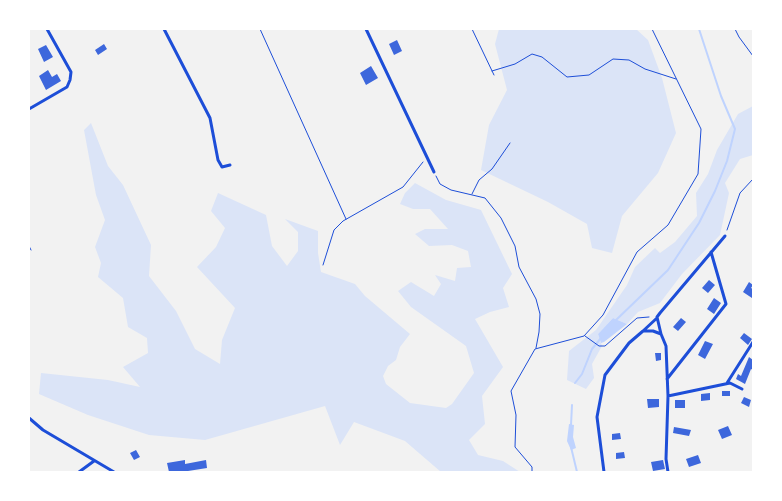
<!DOCTYPE html>
<html>
<head>
<meta charset="utf-8">
<style>
	body { margin:0 }
	#map { position:relative; width:782px; height:501px; overflow:hidden; background:#f2f2f2; font-family:"PT Sans Narrow",sans-serif }
	canvas { display:block }
	.frame { position:absolute; inset:0; border:30px solid #fff; pointer-events:none }
</style>
</head>
<body>
<div id="map">
<canvas width="782" height="501"></canvas>
<div class="frame"></div>
</div>
<script>
const ctx = document.querySelector('canvas').getContext('2d');
ctx.lineJoin = 'round';
function fillPath(path, color) { ctx.fillStyle = color; ctx.fill(path, 'evenodd'); }
const shape = rows => new Path2D(rows.map(r => 'M' + r).join(''));
function trace(path, color, width, dash) { ctx.strokeStyle = color; ctx.lineWidth = width; ctx.lineCap = dash ? 'butt' : 'round'; ctx.setLineDash(dash || []); ctx.stroke(path); }
const green = shape([
	[499,29,636,29,648,40,662,78,676,133,658,173,622,216,612,253,592,248,587,224,548,202,481,170,489,125,507,90,495,44],
	[753,106,753,155,740,159,725,183,729,193,720,235,682,274,660,303,638,312,627,324,613,318,598,334,602,346,592,364,594,378,586,389,567,380,569,351,596,330,627,285,635,267,655,248,660,253,675,242,697,216,696,193,708,174,717,150,738,114],
	[91,123,108,166,123,185,151,245,149,276,176,311,195,349,220,364,222,340,235,308,197,267,216,247,225,228,211,211,218,193,266,215,272,246,287,266,298,251,298,232,285,219,318,231,318,253,321,272,355,284,365,296,410,334,400,347,396,360,388,366,383,376,386,384,410,403,446,408,452,404,474,373,466,346,411,307,398,291,411,282,434,296,441,284,435,275,455,281,457,268,471,267,468,251,452,245,429,246,415,234,425,229,448,229,430,209,413,209,400,204,405,193,415,183,446,200,481,210,512,274,503,288,509,307,490,312,475,319,503,367,482,396,485,424,469,440,478,455,503,461,520,472,441,472,405,441,354,422,340,445,325,406,205,440,149,435,88,415,39,394,41,373,108,380,140,387,123,367,148,353,147,338,128,327,123,298,98,277,101,263,95,247,105,220,96,195,84,130]
]);
const water = shape([
	[613,318,627,324,604,342,601,343,598,334],
	[569,424,574,425,573,437,576,448,571,450,567,441]
]);
const stream = shape([
	[615,321,668,270,699,223,715,191,727,161,735,129,721,96,699,29],
	[575,383,582,374,592,349,601,338],
	[571,425,572,405],
	[571,447,577,472]
]);
const building = shape([
	[397,40,402,51,394,55,389,44],
	[104,44,107,49,98,55,95,50],
	[46,45,53,57,44,62,38,49],
	[371,66,378,78,366,85,360,73],
	[48,70,52,77,57,74,61,81,46,90,39,76],
	[709,280,715,285,708,293,702,288],
	[749,282,753,285,751,288,753,289,752,298,743,292],
	[714,298,721,303,714,314,707,309],
	[681,318,686,322,678,331,673,327],
	[744,333,752,339,748,345,740,338],
	[705,341,713,344,705,359,698,355],
	[655,353,661,353,661,360,656,361],
	[749,357,753,360,753,370,751,369,745,384,736,379,738,374,741,376],
	[722,391,730,391,730,396,722,396],
	[710,393,710,400,701,401,701,394],
	[744,397,751,400,749,407,741,403],
	[647,399,659,399,659,407,648,408],
	[675,400,685,400,685,408,675,408],
	[728,426,732,435,722,439,718,430],
	[674,427,691,430,689,436,673,433],
	[620,433,621,439,612,440,612,434],
	[136,450,140,457,134,460,130,453],
	[624,452,625,458,616,459,616,453],
	[698,455,701,463,689,467,686,459],
	[185,460,185,464,206,460,207,468,188,471,188,472,169,472,167,463],
	[663,460,665,469,653,471,651,462]
]);
const path = shape([
	[260,29,346,219],
	[472,29,494,75],
	[735,29,739,37,753,56],
	[492,71,515,64,532,54,542,57,567,77,589,75,613,59,629,60,645,69,676,79],
	[436,176,440,184,451,190,485,198,501,218,515,246,519,267,536,299,540,314,539,332,536,348],
	[472,194,479,180,492,169,510,143],
	[727,230,740,193,753,179],
	[29,246,31,250],
	[323,265,334,230,343,221,403,187,423,162],
	[585,336,599,346,605,346,637,318,649,317],
	[532,472,532,467,515,447,516,415,511,391,535,349,584,336,603,315,637,252,668,225,698,174,701,129,652,29]
]);
const minor = shape([
	[164,29,210,118,218,160,222,167,230,165],
	[366,29,434,172],
	[29,109,67,87,70,80,71,72,47,29],
	[643,331,657,318],
	[661,334,666,346,668,396,666,459,668,472],
	[667,379,726,304,711,252],
	[727,383,753,342],
	[668,396,730,383,742,389],
	[29,418,43,430,114,472],
	[79,472,94,461],
	[604,472,597,417,605,375,629,343,643,331,653,331,661,334,657,317,660,313,725,236]
]);
fillPath(green, '#dbe4f7');
fillPath(water, '#bfd3fe');
trace(stream, '#bfd3fe', 2);
fillPath(building, '#3d67dc');
trace(path, '#1d4ed8', 1);
trace(minor, '#1d4ed8', 3);
</script>
</body>
</html>
